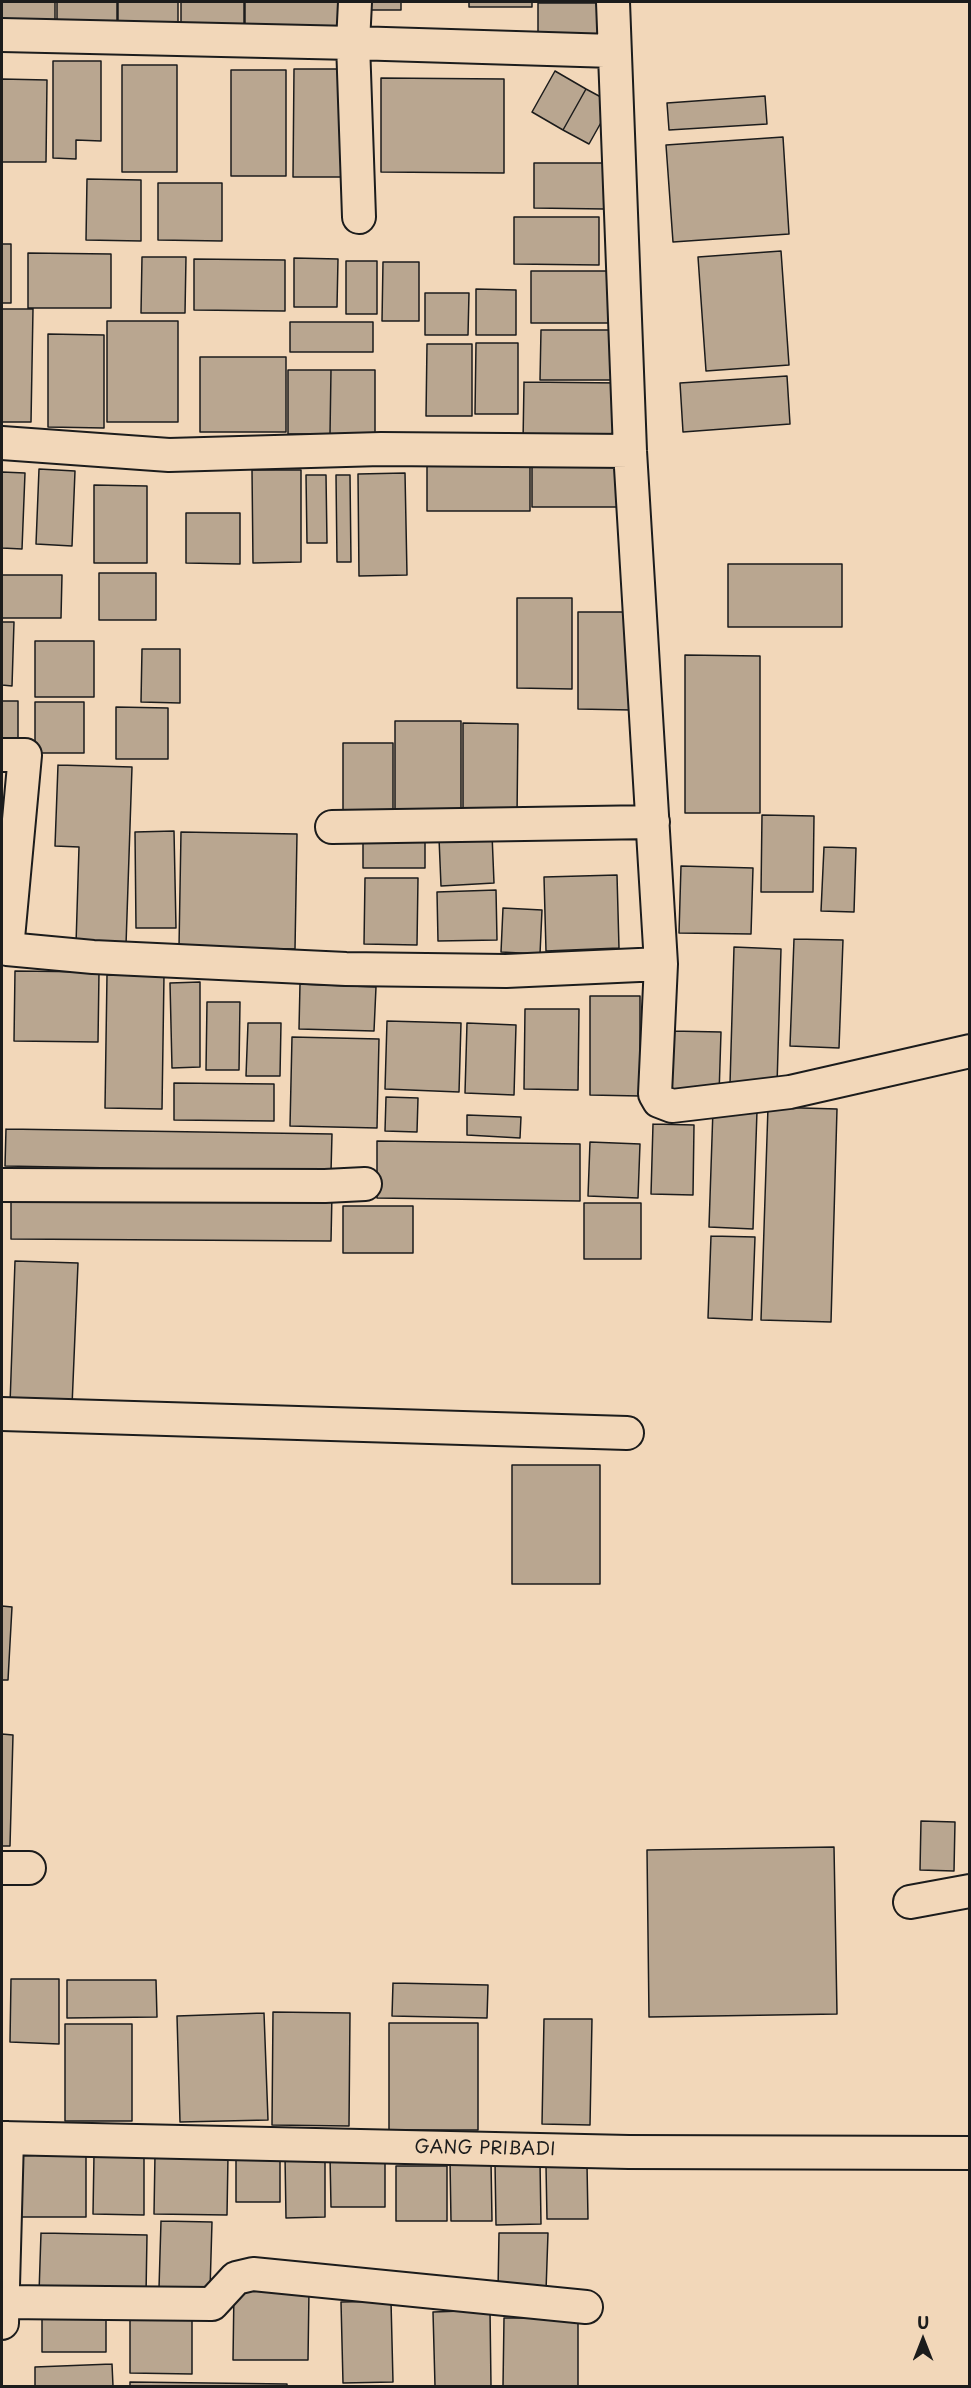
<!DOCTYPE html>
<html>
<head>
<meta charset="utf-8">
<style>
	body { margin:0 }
	#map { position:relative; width:971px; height:2388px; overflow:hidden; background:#f2d7b9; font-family:"Playpen Sans",sans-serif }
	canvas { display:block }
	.frame { position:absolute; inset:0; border:3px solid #1c1c1c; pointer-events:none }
	.north { position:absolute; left:893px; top:2310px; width:60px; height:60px; -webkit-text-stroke:4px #f2d7b9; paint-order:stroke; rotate:0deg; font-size:16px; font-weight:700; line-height:24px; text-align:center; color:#1c1c1c }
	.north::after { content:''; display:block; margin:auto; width:21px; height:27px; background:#1c1c1c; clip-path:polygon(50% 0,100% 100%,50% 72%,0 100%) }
</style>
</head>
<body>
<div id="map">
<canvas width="971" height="2388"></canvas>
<div class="frame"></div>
<div class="north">U</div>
</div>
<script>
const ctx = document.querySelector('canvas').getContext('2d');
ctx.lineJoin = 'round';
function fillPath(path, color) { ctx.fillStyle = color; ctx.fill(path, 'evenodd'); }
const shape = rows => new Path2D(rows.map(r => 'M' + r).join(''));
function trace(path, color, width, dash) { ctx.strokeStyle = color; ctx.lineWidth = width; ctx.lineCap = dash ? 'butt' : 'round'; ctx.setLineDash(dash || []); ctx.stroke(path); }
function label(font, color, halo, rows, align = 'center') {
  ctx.font = font + ' "Playpen Sans",sans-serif'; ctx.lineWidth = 5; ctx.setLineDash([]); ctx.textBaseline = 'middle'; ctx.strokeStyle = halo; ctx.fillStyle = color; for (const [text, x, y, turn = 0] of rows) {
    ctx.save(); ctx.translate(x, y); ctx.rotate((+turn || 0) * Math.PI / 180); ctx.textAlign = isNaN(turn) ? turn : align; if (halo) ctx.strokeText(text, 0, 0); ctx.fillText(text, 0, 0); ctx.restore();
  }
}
const building = shape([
	[2,2,55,2,55,31,2,31,2,2],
	[57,2,117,2,117,32,57,31,57,2],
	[118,2,178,2,178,32,118,32,118,2],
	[181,2,244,2,244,33,181,33,181,2],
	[245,2,343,2,343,30,245,30,245,2],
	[361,2,401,2,401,10,361,10,361,2],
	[469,2,532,2,532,7,469,7,469,2],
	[538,3,605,3,605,43,538,43,538,3],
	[53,61,101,61,101,141,76,140,76,159,53,158,53,61],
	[122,65,177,65,177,172,122,172,122,65],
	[294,69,350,69,349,177,293,177,294,69],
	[231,70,286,70,286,176,231,176,231,70],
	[555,71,586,89,563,130,532,112,555,71],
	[381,78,504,79,504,173,381,172,381,78],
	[2,79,47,80,46,162,2,162,2,79],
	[586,89,612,103,589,144,563,130,586,89],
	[765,96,767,124,669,130,667,103,765,96],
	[783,137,789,234,673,242,666,145,783,137],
	[534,163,604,163,604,209,534,208,534,163],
	[87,179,141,180,141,241,86,240,87,179],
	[158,183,222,183,222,241,158,240,158,183],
	[514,217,599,217,599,265,514,264,514,217],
	[2,244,11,244,11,303,2,303,2,244],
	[781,251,789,365,706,371,698,257,781,251],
	[28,253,111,254,111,308,28,308,28,253],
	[142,257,186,257,185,313,141,313,142,257],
	[294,258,338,259,337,307,294,307,294,258],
	[194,259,285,260,285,311,194,310,194,259],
	[346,261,377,261,377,314,346,314,346,261],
	[383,262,419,262,419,321,382,321,383,262],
	[531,271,616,271,616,323,531,323,531,271],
	[476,289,516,290,516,335,476,335,476,289],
	[425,293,469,293,468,335,425,335,425,293],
	[2,309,33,309,31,422,2,422,2,309],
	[107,321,178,321,178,422,107,422,107,321],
	[290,322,373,322,373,352,290,352,290,322],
	[541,330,616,330,616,380,540,380,541,330],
	[48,334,104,335,104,428,48,427,48,334],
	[476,343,518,343,518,414,475,414,476,343],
	[427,344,472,344,472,416,426,416,427,344],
	[200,357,286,357,286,432,200,432,200,357],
	[288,370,331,370,330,434,288,434,288,370],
	[331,370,375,370,375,434,330,434,331,370],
	[787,376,790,424,683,432,680,383,787,376],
	[524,382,621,383,621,443,523,442,524,382],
	[532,454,625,454,624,507,532,507,532,454],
	[427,459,530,459,530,511,427,511,427,459],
	[39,469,75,471,72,546,36,544,39,469],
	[252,470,301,470,301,562,253,563,252,470],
	[2,472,25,473,22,549,2,548,2,472],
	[405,473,407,575,359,576,358,474,405,473],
	[306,475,326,475,327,543,307,543,306,475],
	[336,475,350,475,351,562,337,562,336,475],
	[94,485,147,486,147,563,94,563,94,485],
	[186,513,240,513,240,564,186,563,186,513],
	[728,564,842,564,842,627,728,627,728,564],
	[99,573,156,573,156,620,99,620,99,573],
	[2,575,62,575,61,618,2,618,2,575],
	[517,598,572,598,572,689,517,688,517,598],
	[578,612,632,612,632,710,578,709,578,612],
	[2,622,14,622,12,686,2,685,2,622],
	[35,641,94,641,94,697,35,697,35,641],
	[142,649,180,649,180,703,141,702,142,649],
	[685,655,760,656,760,813,685,813,685,655],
	[2,701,18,701,18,749,2,749,2,701],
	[35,702,84,702,84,753,35,753,35,702],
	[116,707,168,708,168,759,116,759,116,707],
	[395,721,461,721,461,820,395,819,395,721],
	[463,723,518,724,517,817,463,816,463,723],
	[343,743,393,743,393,817,343,817,343,743],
	[58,765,132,767,126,945,76,944,79,847,55,846,58,765],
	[762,815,814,816,813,892,761,892,762,815],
	[174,831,176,928,136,928,135,832,174,831],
	[181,832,297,834,295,949,179,947,181,832],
	[363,832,425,832,425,868,363,868,363,832],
	[492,834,494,883,441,886,439,838,492,834],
	[824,847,856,848,854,912,821,911,824,847],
	[681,866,753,868,751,934,679,933,681,866],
	[617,875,619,948,546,951,544,877,617,875],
	[365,878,418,878,417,945,364,944,365,878],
	[496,890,497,940,438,941,437,892,496,890],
	[503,908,542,910,540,954,501,952,503,908],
	[794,939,843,940,839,1048,790,1046,794,939],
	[734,947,781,949,777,1085,730,1084,734,947],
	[15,971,99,972,98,1042,14,1041,15,971],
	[107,975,164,975,162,1109,105,1108,107,975],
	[200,982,200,1067,172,1068,170,983,200,982],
	[300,984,376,987,374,1031,299,1029,300,984],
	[590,996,640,996,640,1096,590,1095,590,996],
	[207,1002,240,1002,239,1070,206,1070,207,1002],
	[525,1009,579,1009,578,1090,524,1089,525,1009],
	[387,1021,461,1023,459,1092,385,1089,387,1021],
	[248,1023,281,1023,280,1076,246,1076,248,1023],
	[467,1023,516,1025,514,1095,465,1093,467,1023],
	[671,1031,721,1032,719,1095,669,1094,671,1031],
	[292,1037,379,1039,377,1128,290,1126,292,1037],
	[174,1083,274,1084,274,1121,174,1120,174,1083],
	[386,1097,418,1098,417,1132,385,1131,386,1097],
	[768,1107,837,1109,831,1322,761,1320,768,1107],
	[713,1109,757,1111,753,1229,709,1227,713,1109],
	[467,1115,521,1117,520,1138,467,1135,467,1115],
	[653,1124,694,1125,693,1195,651,1194,653,1124],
	[6,1129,332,1134,331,1172,5,1166,6,1129],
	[377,1141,580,1144,580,1201,377,1198,377,1141],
	[590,1142,640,1144,638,1198,588,1196,590,1142],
	[11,1191,332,1193,331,1241,11,1239,11,1191],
	[584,1203,641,1203,641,1259,584,1259,584,1203],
	[343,1206,413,1206,413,1253,343,1253,343,1206],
	[711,1236,755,1237,752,1320,708,1318,711,1236],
	[15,1261,78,1263,72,1406,10,1404,15,1261],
	[512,1465,600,1465,600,1584,512,1584,512,1465],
	[2,1606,12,1607,8,1680,2,1680,2,1606],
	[2,1734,13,1735,10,1846,2,1846,2,1734],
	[921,1821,955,1822,954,1871,920,1870,921,1821],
	[834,1847,837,2014,649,2017,647,1850,834,1847],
	[11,1979,59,1979,59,2044,10,2042,11,1979],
	[67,1980,156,1980,157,2017,67,2018,67,1980],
	[393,1983,488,1985,487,2018,392,2016,393,1983],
	[273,2012,350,2013,349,2126,272,2125,273,2012],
	[264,2013,268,2120,180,2122,177,2016,264,2013],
	[544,2019,592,2019,590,2125,542,2124,544,2019],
	[389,2023,478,2023,478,2130,389,2130,389,2023],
	[65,2024,132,2024,132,2121,65,2121,65,2024],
	[94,2154,144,2154,144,2215,93,2214,94,2154],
	[155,2154,228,2156,227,2215,154,2214,155,2154],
	[17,2155,86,2156,86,2217,17,2217,17,2155],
	[236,2156,280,2157,280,2202,236,2202,236,2156],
	[285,2156,325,2156,325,2217,286,2218,285,2156],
	[330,2156,385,2156,385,2207,331,2207,330,2156],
	[450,2161,491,2161,492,2221,451,2221,450,2161],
	[495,2162,540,2162,541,2224,496,2225,495,2162],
	[587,2165,588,2219,547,2219,546,2166,587,2165],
	[396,2166,447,2166,447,2221,396,2221,396,2166],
	[161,2221,212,2222,210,2290,159,2288,161,2221],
	[41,2233,147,2235,146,2295,39,2293,41,2233],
	[499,2233,548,2233,546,2291,498,2290,499,2233],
	[234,2289,309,2290,308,2360,233,2360,234,2289],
	[391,2301,393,2382,343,2383,341,2302,391,2301],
	[490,2310,491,2386,435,2386,433,2312,490,2310],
	[42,2312,106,2312,106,2352,42,2352,42,2312],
	[130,2312,192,2313,192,2374,130,2373,130,2312],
	[504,2318,578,2318,578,2386,503,2386,504,2318],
	[112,2364,113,2386,35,2386,35,2367,112,2364],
	[130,2382,287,2384,287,2386,130,2386,130,2382]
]);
const minor = shape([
	[355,2,353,43,613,51],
	[613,2,630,451,661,964,655,1094,659,1101,672,1106,790,1092,970,1051],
	[2,35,353,43,359,217],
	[2,443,169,455,381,449,630,451],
	[2,755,25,755,7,949,93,957,346,969,506,971,661,964],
	[332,827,653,822],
	[2,1185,325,1186,365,1184],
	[2,1414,627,1433],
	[2,1868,29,1868],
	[910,1902,970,1891],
	[2,2138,629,2152,970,2153],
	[2,2302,212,2304,236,2278,253,2274,586,2307],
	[2,2323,7,2138]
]);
const streetNames = [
	["GANG PRIBADI",485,2149,1]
];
fillPath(building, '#b9a690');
trace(building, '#1c1c1c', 1.5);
trace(minor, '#1c1c1c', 36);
trace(minor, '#f2d7b9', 32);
label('18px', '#1c1c1c', '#f2d7b9', streetNames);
</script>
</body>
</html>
